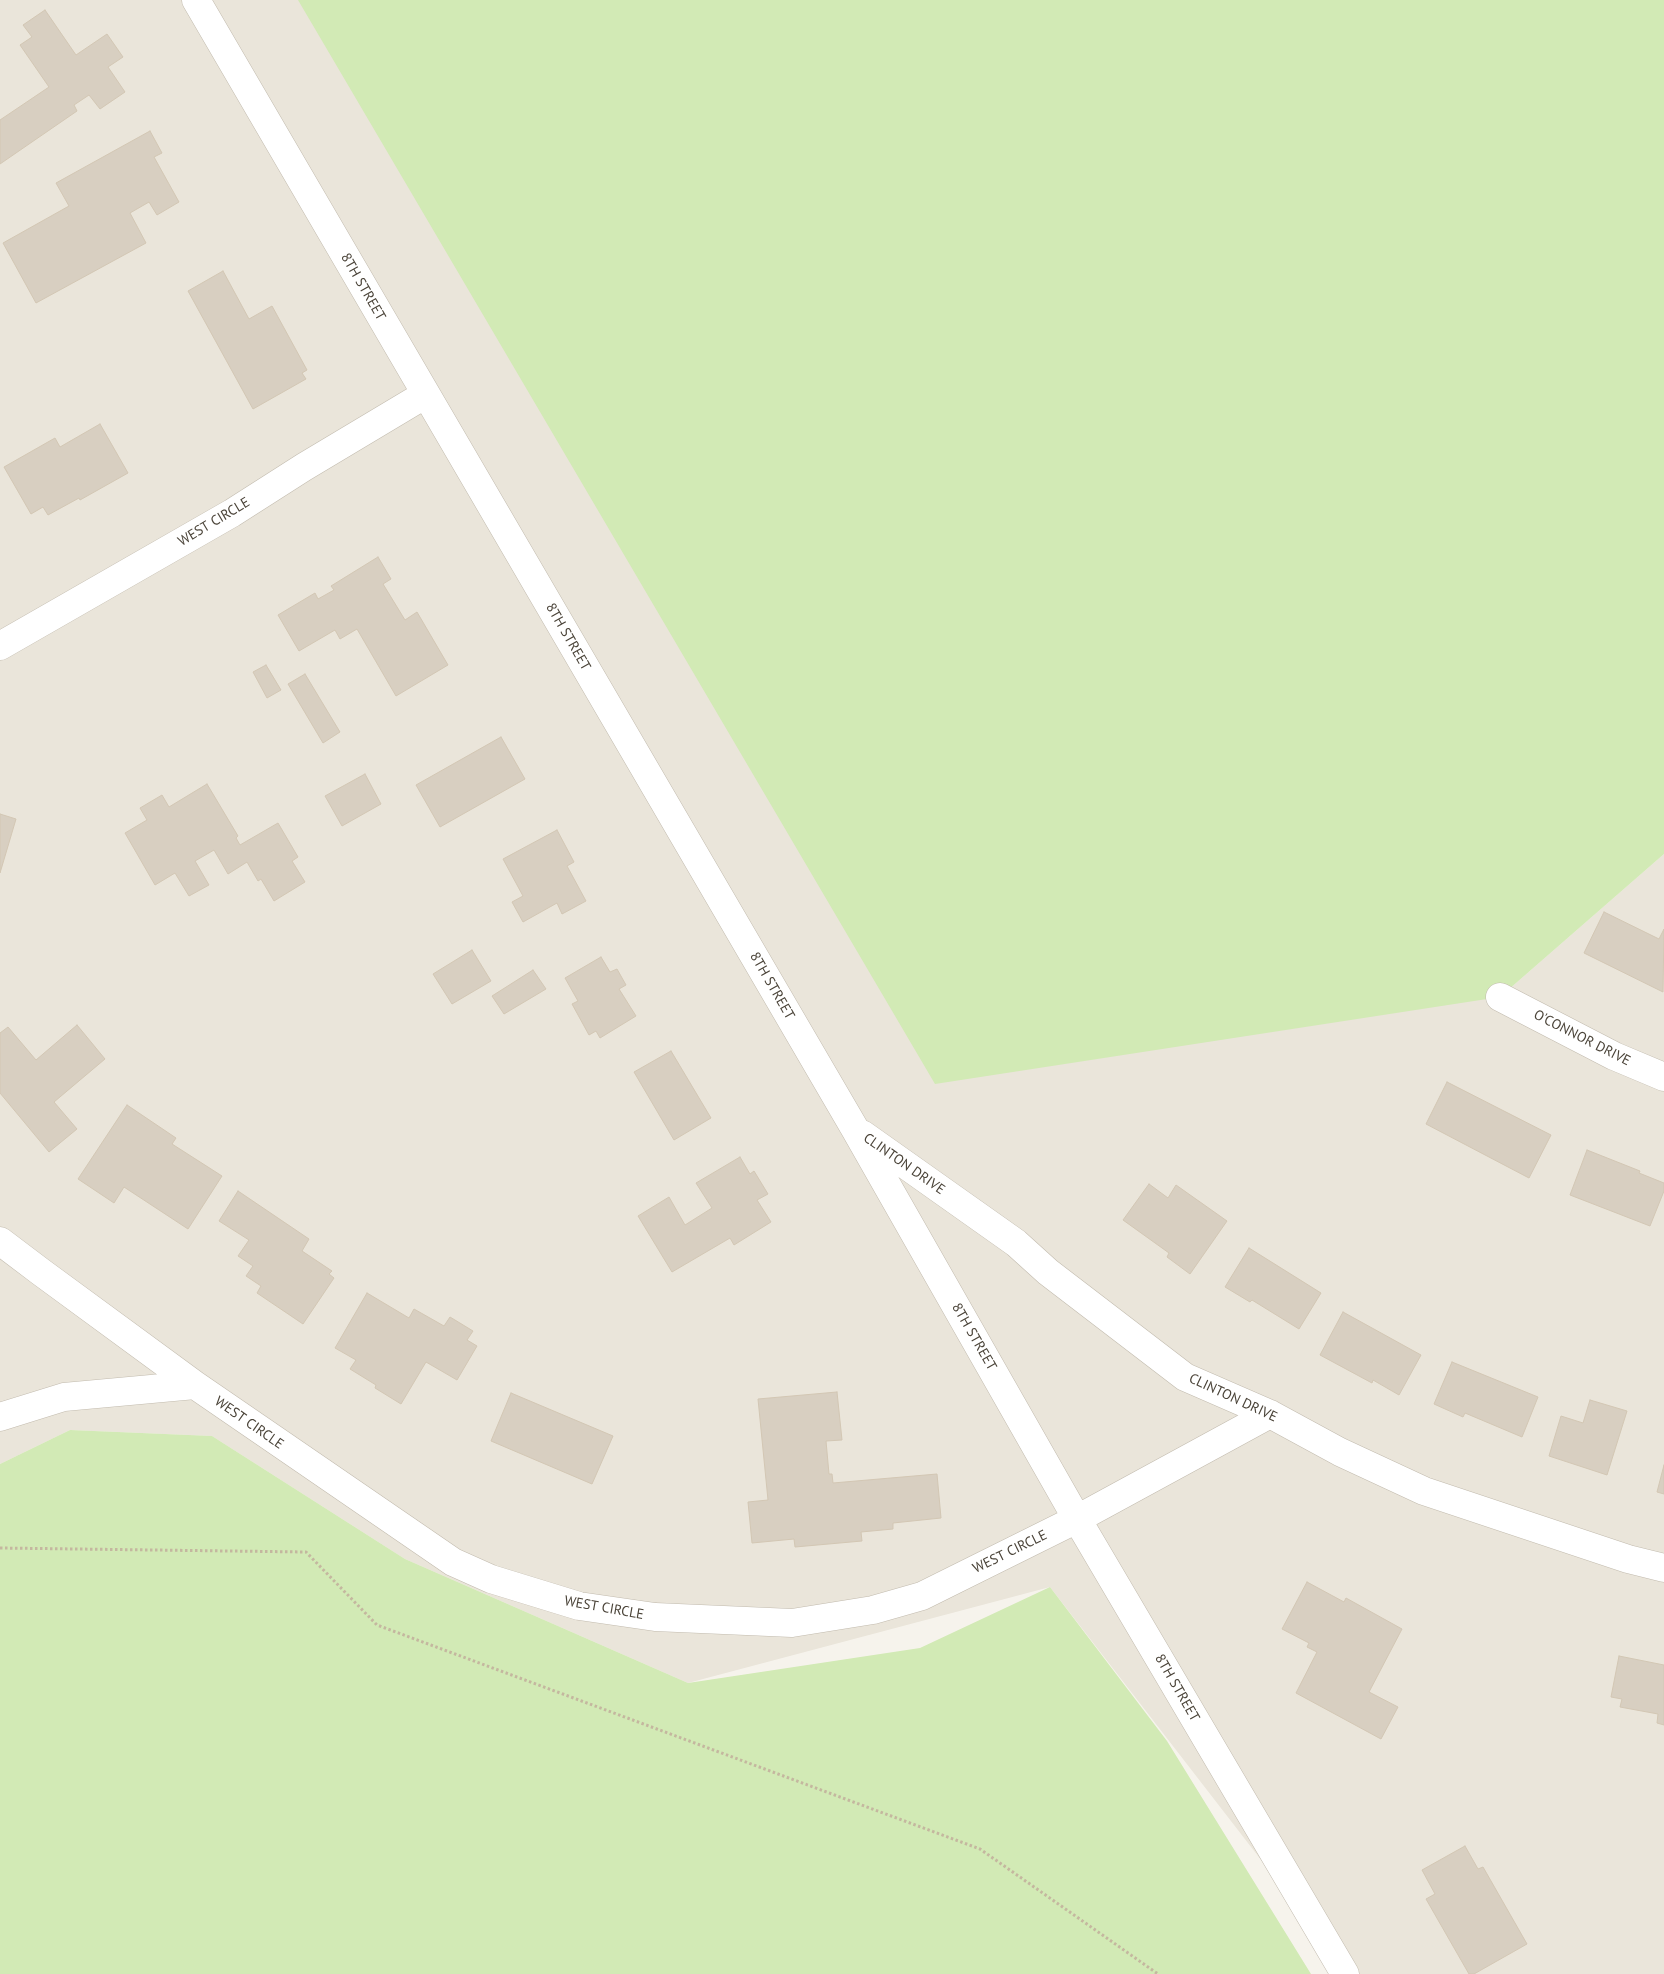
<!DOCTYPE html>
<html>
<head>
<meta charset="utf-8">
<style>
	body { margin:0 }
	canvas { display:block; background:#f6f3ec }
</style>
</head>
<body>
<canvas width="1664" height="1974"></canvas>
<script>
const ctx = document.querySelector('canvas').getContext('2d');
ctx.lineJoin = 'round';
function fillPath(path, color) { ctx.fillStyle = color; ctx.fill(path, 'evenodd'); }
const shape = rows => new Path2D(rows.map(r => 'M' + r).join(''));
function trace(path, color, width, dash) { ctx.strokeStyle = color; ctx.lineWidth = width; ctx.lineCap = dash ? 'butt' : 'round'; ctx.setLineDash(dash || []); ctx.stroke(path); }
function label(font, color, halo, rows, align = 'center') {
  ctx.font = font + ' "PT Sans",sans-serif'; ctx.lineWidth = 4; ctx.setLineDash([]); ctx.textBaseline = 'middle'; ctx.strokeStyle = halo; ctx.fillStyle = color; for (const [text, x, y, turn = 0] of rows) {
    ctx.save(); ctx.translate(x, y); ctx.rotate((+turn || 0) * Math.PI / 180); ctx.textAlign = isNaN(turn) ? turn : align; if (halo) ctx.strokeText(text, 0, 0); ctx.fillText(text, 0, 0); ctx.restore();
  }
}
const residential = shape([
	[0,0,301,0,1500,997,1664,854,1664,1974,1346,1974,1333,1953,1050,1587,688,1683,405,1559,212,1436,70,1430,0,1464]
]);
const green = shape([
	[298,0,1664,0,1664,854,1500,997,935,1084],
	[70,1430,212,1436,405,1559,688,1683,920,1648,1050,1587,1167,1741,1311,1974,0,1974,0,1464]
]);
const building = shape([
	[45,10,76,55,107,34,123,57,108,67,125,92,100,109,89,95,74,105,77,111,0,164,0,120,49,87,20,45,32,37,23,25,45,10],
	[150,131,162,153,154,157,179,202,157,215,149,202,130,213,146,243,36,303,3,243,69,206,56,183,150,131],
	[223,271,249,319,272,306,307,370,302,373,306,379,253,409,188,291,223,271],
	[100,424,128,473,80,500,79,498,48,515,43,507,31,514,4,467,55,438,60,447,100,424],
	[378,557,391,579,383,584,405,620,417,612,448,665,396,696,357,629,340,639,335,630,299,651,278,615,315,593,318,599,334,590,331,586,378,557],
	[266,665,281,690,267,698,253,672,266,665],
	[305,674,340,732,323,743,288,684,305,674],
	[501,737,525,779,440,827,416,785,501,737],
	[365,774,381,804,342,826,325,796,365,774],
	[207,784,238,836,236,838,240,845,278,823,298,857,292,861,305,882,274,901,261,879,258,881,247,862,228,874,214,850,195,861,209,885,189,896,175,873,155,885,125,833,147,820,140,808,162,795,169,807,207,784],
	[0,814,16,819,0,873,0,814],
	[557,830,574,862,567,866,586,901,562,914,557,903,523,922,512,902,523,896,503,859,557,830],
	[1604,912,1659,939,1664,929,1663,992,1584,953,1604,912],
	[472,950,491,981,452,1004,433,974,472,950],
	[601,957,610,972,617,969,626,985,619,989,636,1016,600,1038,596,1031,589,1035,572,1004,578,1001,565,978,601,957],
	[533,970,546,989,504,1014,492,996,533,970],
	[77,1025,105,1059,54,1102,77,1129,49,1152,0,1093,0,1033,8,1027,36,1060,77,1025],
	[671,1051,711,1118,674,1140,634,1072,671,1051],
	[1447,1082,1551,1135,1529,1178,1426,1124,1447,1082],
	[127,1105,176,1138,172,1144,222,1176,188,1229,124,1187,114,1203,78,1179,127,1105],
	[1587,1150,1640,1171,1639,1173,1664,1183,1664,1191,1650,1226,1570,1195,1587,1150],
	[740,1157,750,1174,754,1171,768,1194,757,1200,771,1222,734,1245,730,1238,672,1272,638,1216,669,1197,685,1225,712,1208,696,1183,740,1157],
	[1149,1184,1168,1198,1176,1185,1227,1221,1190,1274,1167,1257,1169,1253,1123,1220,1149,1184],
	[238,1191,309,1239,302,1251,332,1271,329,1274,334,1278,303,1324,257,1293,261,1286,246,1276,253,1266,238,1256,249,1240,219,1221,238,1191],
	[1249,1248,1321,1293,1299,1329,1252,1300,1250,1302,1225,1287,1249,1248],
	[367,1293,409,1318,414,1309,444,1326,450,1317,473,1331,467,1340,477,1346,457,1380,426,1362,401,1404,375,1388,376,1385,350,1369,356,1360,335,1348,367,1293],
	[1343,1312,1421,1355,1399,1395,1373,1380,1372,1383,1320,1355,1343,1312],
	[1452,1362,1538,1397,1522,1437,1465,1413,1463,1417,1434,1404,1452,1362],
	[837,1392,842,1440,826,1441,829,1474,832,1474,833,1483,937,1474,941,1518,893,1523,893,1529,861,1532,862,1541,795,1547,794,1539,752,1543,748,1502,768,1500,758,1399,837,1392],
	[511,1393,613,1436,592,1484,491,1441,511,1393],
	[1590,1400,1627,1411,1607,1475,1549,1456,1561,1416,1583,1423,1590,1400],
	[1664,1465,1664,1494,1657,1492,1664,1465],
	[1307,1582,1344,1602,1346,1598,1402,1629,1369,1692,1398,1707,1381,1739,1296,1693,1317,1652,1307,1647,1309,1643,1282,1629,1307,1582],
	[1619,1656,1664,1665,1664,1725,1657,1723,1658,1714,1620,1707,1622,1699,1611,1697,1619,1656],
	[1465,1846,1478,1869,1483,1867,1527,1944,1474,1974,1469,1974,1426,1899,1435,1894,1422,1870,1465,1846]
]);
const path = shape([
	[0,1548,306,1552,377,1625,980,1849,1158,1974]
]);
const street = shape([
	[196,0,855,1129,1077,1519,1345,1974],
	[0,646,232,513,304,467,426,394],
	[1500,997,1614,1056,1664,1077],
	[862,1134,1016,1243,1048,1272,1185,1377,1270,1414,1340,1452,1424,1491,1628,1559,1664,1568],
	[0,1241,41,1272,195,1385,453,1562,491,1579,579,1606,655,1617,792,1623,873,1610,922,1596,1077,1519,1270,1414],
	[0,1417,64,1397,195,1385]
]);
const streetNames = [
	["8TH STREET",363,287,60],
	["WEST CIRCLE",214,522,-31],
	["8TH STREET",568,637,60],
	["8TH STREET",772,986,60],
	["O'CONNOR DRIVE",1582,1038,27],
	["CLINTON DRIVE",904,1164,35],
	["8TH STREET",974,1337,60],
	["CLINTON DRIVE",1233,1398,25],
	["WEST CIRCLE",249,1423,35],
	["WEST CIRCLE",1010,1552,-26],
	["WEST CIRCLE",604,1608,10],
	["8TH STREET",1177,1688,60]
];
fillPath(residential, '#eae5da');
fillPath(green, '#d2eab5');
fillPath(building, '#d8cfc1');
trace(building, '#d3c7b4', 1);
trace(street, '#c2bbae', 29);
trace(path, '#c4b79f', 3, [2.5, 2.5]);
trace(street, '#fff', 28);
label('14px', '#4b4439', '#fff', streetNames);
</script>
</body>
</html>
